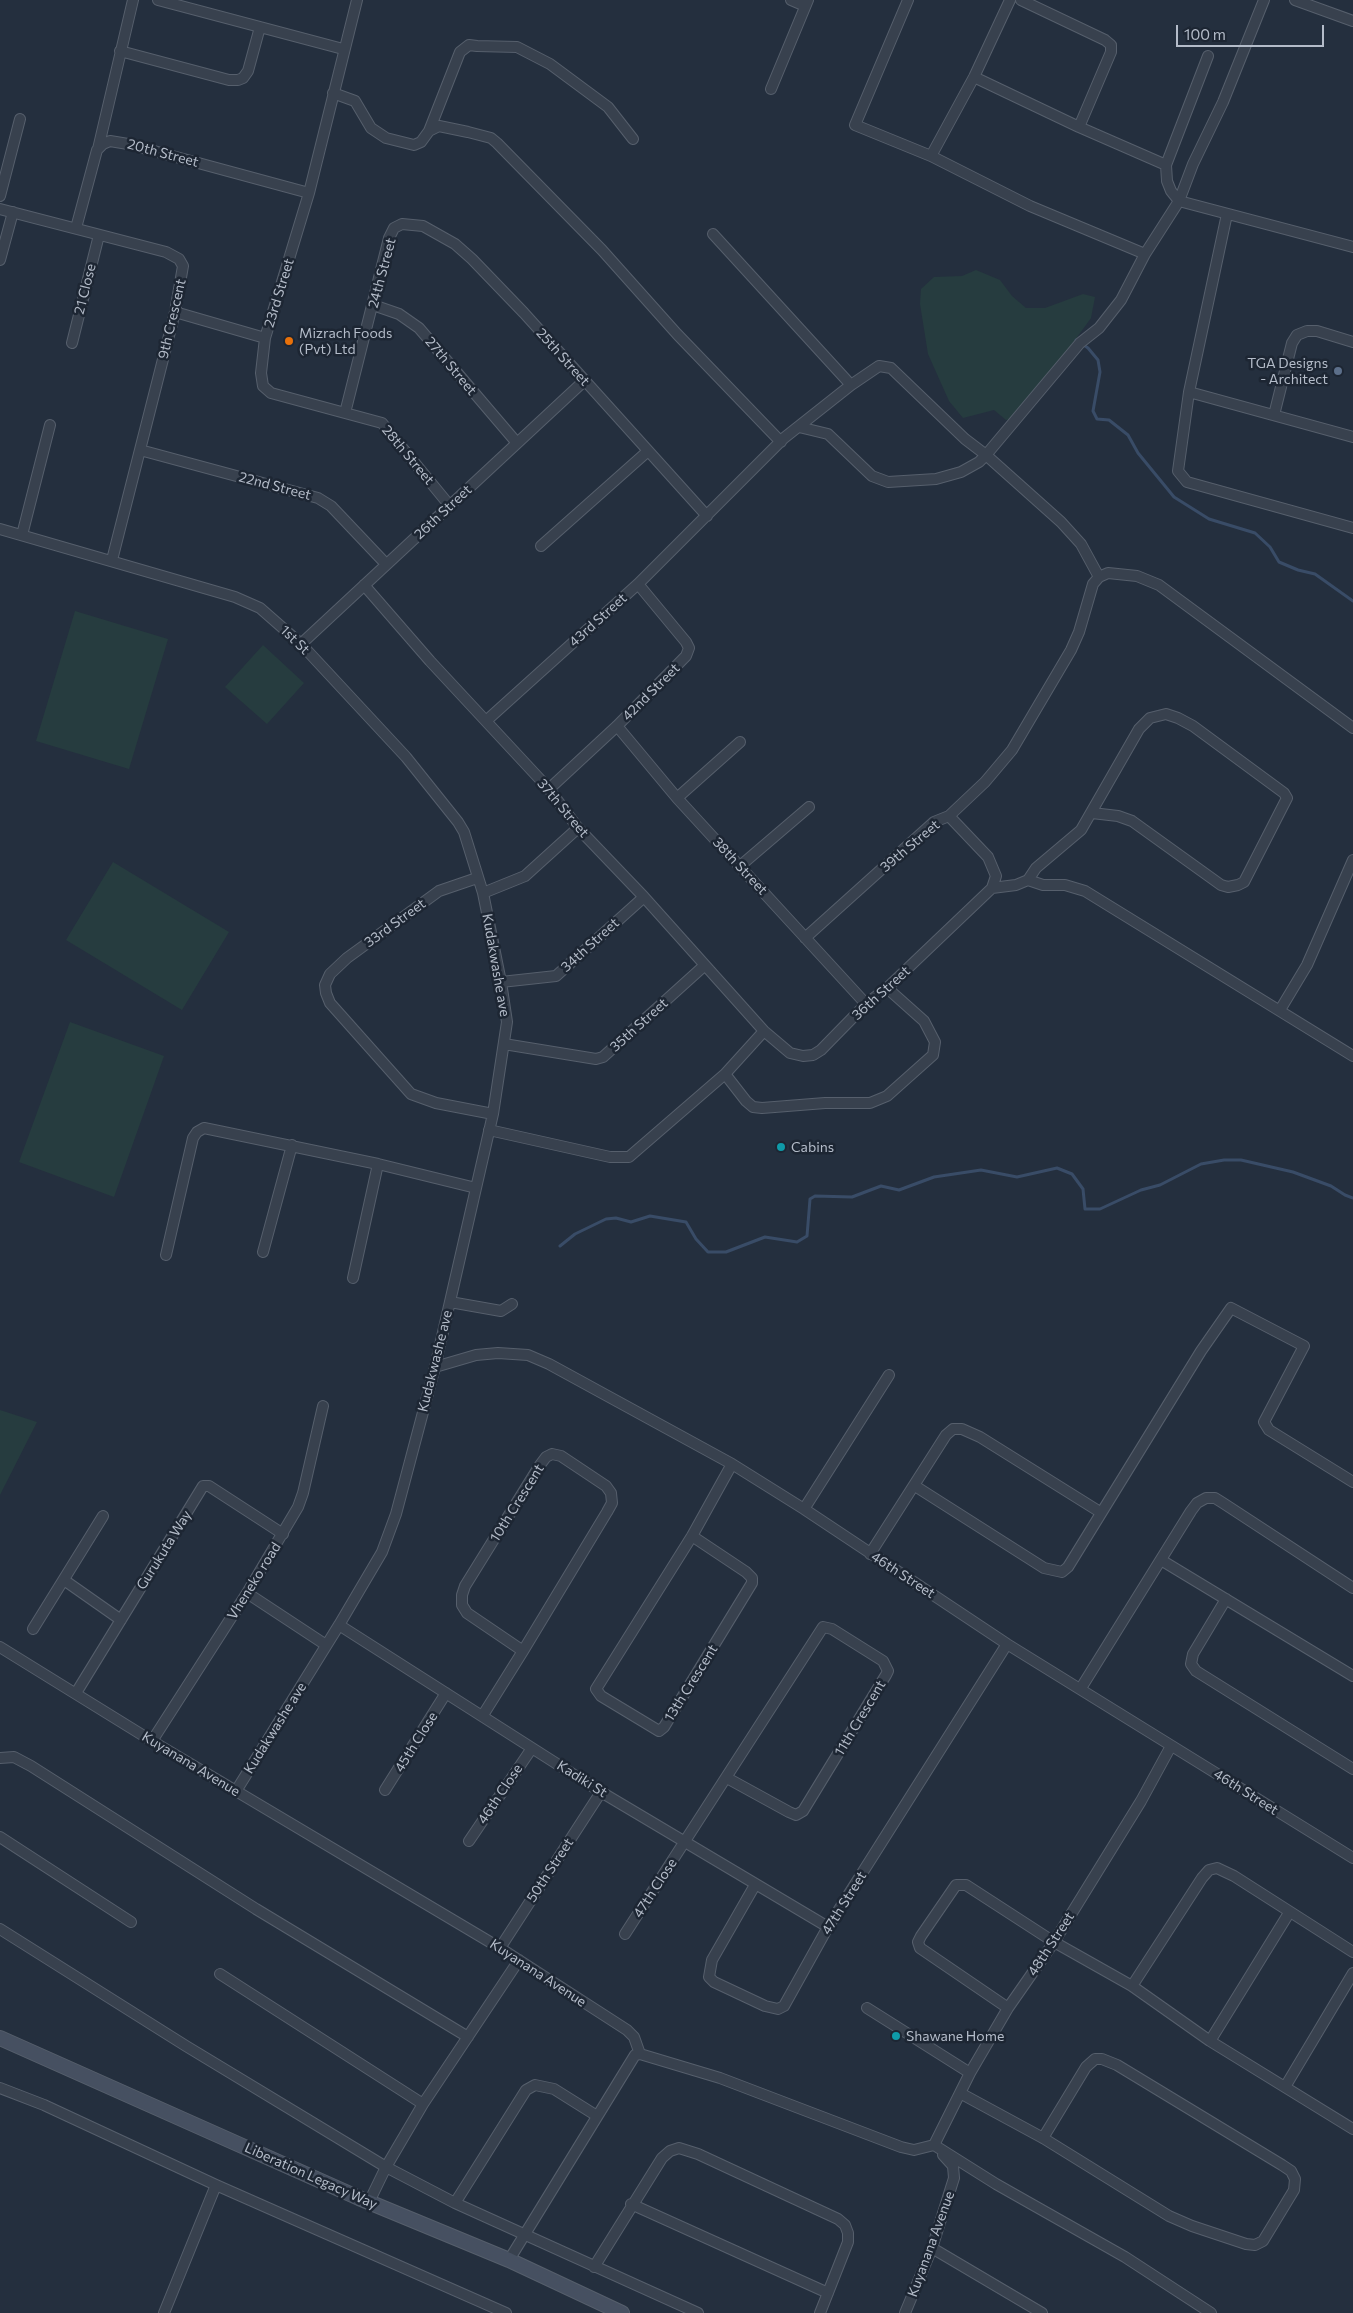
<!DOCTYPE html>
<html>
<head>
<meta charset="utf-8">
<style>
	body { margin:0 }
	#map { position:relative; width:1353px; height:2313px; overflow:hidden; background:#242f3e; font-family:Commissioner,sans-serif }
	canvas { display:block }
	.scale { position:absolute; left:1176px; top:25px; width:148px; height:22px; box-sizing:border-box; border:2px solid #b4bcc9; border-top:0; padding-left:6px; font-size:15px; line-height:18px; white-space:nowrap; color:#b4bcc9; -webkit-text-stroke:4px #1d2633; paint-order:stroke }
</style>
</head>
<body>
<div id="map">
<canvas width="1353" height="2313"></canvas>
<div class="scale">100 m</div>
</div>
<script>
const ctx = document.querySelector('canvas').getContext('2d');
ctx.lineJoin = 'round';
function fillPath(path, color) { ctx.fillStyle = color; ctx.fill(path, 'evenodd'); }
const shape = rows => new Path2D(rows.map(r => 'M' + r).join(''));
function trace(path, color, width, dash) { ctx.strokeStyle = color; ctx.lineWidth = width; ctx.lineCap = dash ? 'butt' : 'round'; ctx.setLineDash(dash || []); ctx.stroke(path); }
function label(font, color, halo, rows, align = 'center') {
  ctx.font = font + ' Commissioner,sans-serif'; ctx.lineWidth = 5; ctx.setLineDash([]); ctx.textBaseline = 'middle'; ctx.strokeStyle = halo; ctx.fillStyle = color; for (const [text, x, y, turn = 0] of rows) {
    ctx.save(); ctx.translate(x, y); ctx.rotate((+turn || 0) * Math.PI / 180); ctx.textAlign = isNaN(turn) ? turn : align; if (halo) ctx.strokeText(text, 0, 0); ctx.fillText(text, 0, 0); ctx.restore();
  }
}
const green = shape([
	[976,270,1000,280,1012,296,1026,308,1045,308,1083,294,1095,297,1091,318,1044,383,1016,418,1006,420,994,410,963,418,949,401,928,354,920,304,921,289,934,277,962,276],
	[75,611,168,639,129,769,36,741],
	[263,645,304,683,267,724,225,687],
	[113,862,229,932,182,1010,66,940],
	[70,1022,164,1056,114,1197,19,1162],
	[0,1410,37,1422,0,1495]
]);
const stream = shape([
	[1076,340,1088,348,1098,360,1100,372,1093,411,1097,419,1109,420,1128,435,1138,453,1174,497,1209,519,1255,533,1270,547,1279,562,1298,570,1315,574,1353,601],
	[560,1246,575,1234,606,1219,616,1218,631,1222,650,1216,686,1222,696,1239,708,1252,726,1252,765,1237,797,1242,807,1236,810,1199,815,1196,852,1197,881,1186,899,1190,934,1177,981,1170,1017,1177,1057,1168,1072,1174,1083,1189,1085,1209,1100,1209,1141,1190,1160,1185,1201,1164,1224,1160,1241,1160,1293,1172,1331,1186,1345,1195,1353,1198]
]);
const minor = shape([
	[158,0,343,49],
	[357,0,309,193,265,338,261,373,263,386,271,393,382,423,450,506],
	[791,0,805,6],
	[908,0,855,125,931,156,1030,206,1145,254],
	[1021,0,1105,40,1111,45,1111,52,1079,127],
	[1295,0,1353,21],
	[120,51,229,80,238,80,243,78,248,71,260,27],
	[974,77,1079,127,1166,165,1167,181,1171,191,1179,201,1353,247],
	[771,89,808,0],
	[333,93,355,101,371,128,386,138,414,145,421,142,429,131,439,126,468,132,491,138,497,143,602,250,677,334,781,442],
	[429,131,460,52,469,45,477,46,517,47,550,64,608,107,633,139],
	[98,149,133,0],
	[931,156,974,77,1010,0],
	[1166,165,1208,56],
	[0,196,20,119],
	[0,209,166,252,179,259,183,266,175,312,112,560],
	[1227,214,1189,392,1178,471,1187,482,1353,528],
	[76,228,97,150,103,144,110,141,128,144,309,193],
	[713,234,851,385],
	[0,260,13,212],
	[373,305,399,314,419,328,517,443],
	[175,312,265,338],
	[72,343,99,235],
	[1189,392,1353,437],
	[345,413,389,238,394,228,402,224,423,226,455,244,472,259,524,313,707,516],
	[1274,415,1292,343,1297,335,1307,331,1317,331,1353,342],
	[799,427,828,434,872,476,888,482,936,479,961,472,979,462,986,455,1061,522,1081,544,1099,577],
	[140,450,318,498,331,506,386,564],
	[0,529,235,597,260,608,301,644,406,757,458,822,464,832,483,893,501,982,507,1022,493,1114,435,1367,396,1514,382,1552,339,1625,236,1791],
	[22,535,50,425],
	[541,546,648,451],
	[364,585,430,661,549,789,578,828,644,897,764,1031,790,1053,803,1056,813,1055,821,1050,866,1004,887,988,992,888,1016,885,1028,880,1043,885,1065,885,1085,891,1353,1056],
	[301,644,584,381],
	[486,721,638,584,784,438,851,385,879,366,891,368,965,439,986,455,1080,343,1099,328,1121,300,1145,254,1179,201,1193,164,1223,102,1264,0],
	[617,726,677,798,866,1004],
	[549,789,617,726,686,656,689,648,686,642,638,584],
	[677,798,740,742],
	[949,816,985,782,1012,750,1071,650,1079,632,1093,584,1099,577,1108,573,1137,576,1159,585,1353,728],
	[740,866,809,807],
	[477,878,439,891,347,958,330,974,325,985,326,993,330,1003,411,1094,436,1103,493,1114],
	[1028,880,1036,868,1081,830,1139,729,1150,718,1166,714,1178,718,1193,726,1284,793,1287,798,1244,882,1238,885,1228,887,1221,885,1132,821,1118,816,1092,813],
	[483,893,525,876,578,828],
	[805,938,934,822,949,816,988,857,996,876,992,888],
	[501,982,556,976,644,897],
	[1280,1010,1307,965,1353,860],
	[504,1044,596,1059,603,1057,705,965],
	[725,1074,746,1101,753,1107,762,1108,825,1103,870,1103,887,1096,933,1055,935,1042,924,1021,887,988],
	[489,1130,610,1157,629,1157,725,1074,764,1031],
	[263,1252,292,1145],
	[166,1255,193,1138,197,1132,204,1128,378,1164,476,1188],
	[353,1278,378,1164],
	[450,1302,501,1311,512,1304],
	[435,1367,476,1355,498,1353,528,1355,549,1364,732,1464,804,1509,1007,1644,1353,1858],
	[915,1486,1044,1568,1062,1572,1068,1567,1201,1351,1231,1308,1304,1346,1264,1422,1269,1430,1353,1482],
	[804,1509,889,1375],
	[692,1536,746,1572,752,1578,752,1583,664,1727,659,1731,601,1696,596,1689,692,1536,732,1464],
	[870,1554,946,1435,953,1429,962,1429,980,1437,1100,1512],
	[1161,1560,1353,1676],
	[64,1580,121,1620],
	[247,1593,326,1645],
	[1226,1599,1193,1654,1191,1664,1196,1671,1353,1769],
	[339,1625,601,1792,828,1927],
	[33,1629,103,1516],
	[0,1647,152,1741,500,1948,627,2030,634,2037,640,2054,720,2078,901,2147,914,2150,934,2145],
	[1081,1688,1191,1511,1197,1503,1206,1498,1215,1498,1223,1503,1353,1588],
	[76,1693,203,1486,209,1486,283,1534],
	[483,1715,523,1651,607,1512,612,1503,611,1493,606,1486,561,1456,552,1454,546,1457,540,1465,465,1586,462,1595,462,1605,467,1613,523,1651],
	[152,1741,247,1593,298,1507,303,1493,323,1406],
	[0,1758,14,1757,31,1766,256,1909,468,2037],
	[385,1790,446,1693],
	[0,1837,131,1922],
	[469,1841,532,1748],
	[755,1885,712,1960,709,1977,714,1982,765,2006,778,2009,784,2006,828,1927,1007,1644],
	[0,1929,186,2046,386,2167,455,2203,698,2313],
	[625,1934,823,1627,832,1629,883,1661,888,1671,886,1675,803,1811,796,1815,789,1812,727,1778],
	[500,1948,601,1792],
	[220,1974,423,2104],
	[1132,1986,1202,1878,1209,1870,1217,1868,1234,1876,1353,1952],
	[867,2008,970,2073],
	[1008,2008,920,1948,918,1942,921,1936,956,1885,966,1885,1054,1942,1132,1986,1210,2041,1353,2129],
	[1210,2041,1289,1913],
	[1285,2087,1353,1973],
	[0,2088,44,2105,216,2185,506,2313],
	[960,2093,1043,2138,1169,2216,1192,2226,1246,2244,1255,2245,1263,2241,1294,2190,1295,2179,1291,2171,1282,2165,1117,2065,1102,2059,1095,2059,1086,2067,1043,2138],
	[934,2145,970,2073,1008,2008,1054,1942,1141,1801,1171,1746],
	[934,2145,996,2184,1125,2257,1211,2313],
	[369,2202,386,2167,423,2104,519,1960],
	[455,2203,526,2090,535,2085,554,2089,597,2116],
	[631,2204,828,2293],
	[932,2248,1042,2313],
	[509,2260,635,2055,640,2054],
	[594,2267,662,2158,670,2151,679,2148,698,2154,838,2219,845,2225,848,2233,848,2242,820,2313],
	[164,2313,216,2185],
	[905,2313,932,2248,954,2178,953,2166,943,2155]
]);
const secondary = shape([
	[0,2038,359,2198,509,2260,622,2313]
]);
const markers = [
	[289,341,5,"#e8710a"],
	[1338,371,5,"#5c6f8a"],
	[781,1147,5,"#0f9aa8"],
	[896,2036,5,"#0f9aa8"]
];
const streetNames = [
	["20th Street",163,153,15],
	["24th Street",382,273,-75],
	["21 Close",85,289,-76],
	["23rd Street",279,293,-73],
	["9th Crescent",172,319,-77],
	["25th Street",563,357,48],
	["27th Street",451,366,50],
	["28th Street",408,455,50],
	["22nd Street",275,486,15],
	["26th Street",443,512,-43],
	["43rd Street",598,620,-42],
	["1st St",295,640,44],
	["42nd Street",651,692,-45],
	["37th Street",563,808,50],
	["39th Street",910,846,-40],
	["38th Street",740,866,47],
	["33rd Street",395,923,-36],
	["34th Street",590,945,-42],
	["Kudakwashe ave",496,965,80],
	["36th Street",881,993,-42],
	["35th Street",639,1025,-42],
	["Kudakwashe ave",435,1361,-76],
	["10th Crescent",517,1503,-58],
	["Gurukuta Way",164,1550,-58],
	["46th Street",903,1575,33],
	["Vheneko road",254,1581,-58],
	["13th Crescent",691,1683,-58],
	["11th Crescent",860,1718,-59],
	["Kudakwashe ave",275,1728,-58],
	["45th Close",416,1742,-58],
	["Kuyanana Avenue",191,1764,31],
	["Kadiki St",582,1779,32],
	["46th Street",1246,1792,32],
	["46th Close",500,1794,-56],
	["50th Street",550,1870,-57],
	["47th Close",655,1888,-57],
	["47th Street",844,1903,-58],
	["48th Street",1051,1944,-57],
	["Kuyanana Avenue",538,1973,33],
	["Liberation Legacy Way",311,2176,24],
	["Kuyanana Avenue",931,2244,-70]
];
const poiNames = [
	["Mizrach Foods",299,333],
	["(Pvt) Ltd",299,349],
	["TGA Designs",1328,363,"right"],
	["- Architect",1328,379,"right"],
	["Cabins",791,1147],
	["Shawane Home",906,2036]
];
fillPath(green, '#263c3f');
trace(stream, '#394c67', 3);
trace(minor, '#565f6c', 12);
trace(secondary, '#565f6c', 16);
trace(minor, '#38414e', 10);
trace(secondary, '#465061', 14);
for (const [x, y, r, color] of markers) { const dot = new Path2D(); dot.arc(x, y, r, 0, 2 * Math.PI); ctx.fillStyle = color; ctx.fill(dot); trace(dot, '#1d2633', 2); }
label('14px', '#b4bcc9', '#1d2633', streetNames);
label('14px', '#b4bcc9', '#1d2633', poiNames, 'left');
</script>
</body>
</html>
